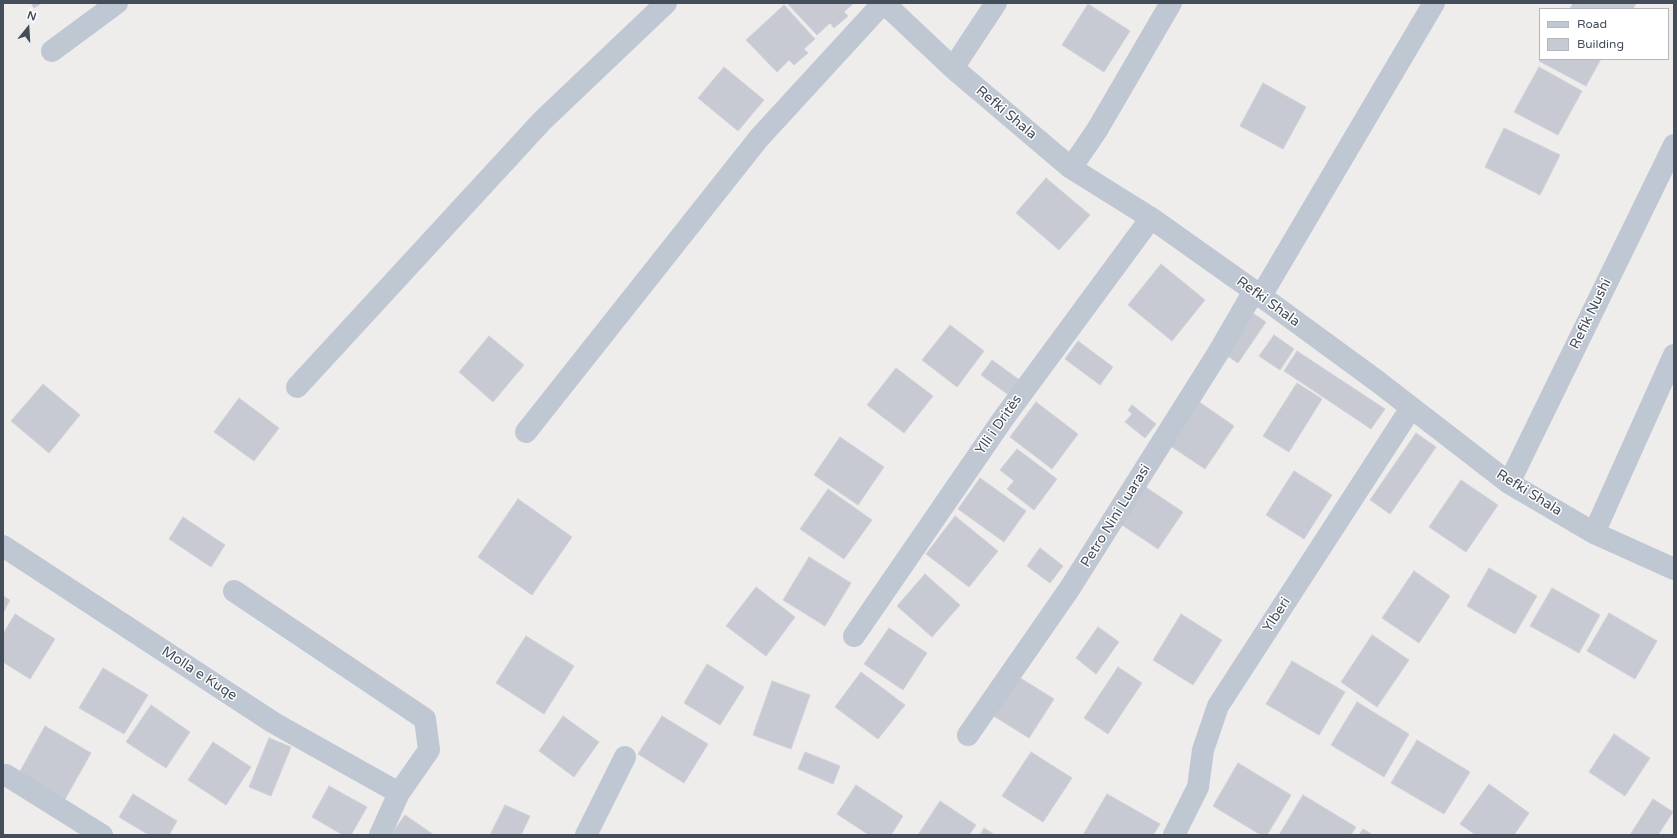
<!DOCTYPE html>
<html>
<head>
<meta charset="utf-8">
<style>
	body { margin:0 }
	#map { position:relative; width:1677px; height:838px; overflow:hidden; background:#efecec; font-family:"Varela Round",sans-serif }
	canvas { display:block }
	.frame { position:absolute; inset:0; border:4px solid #444d5a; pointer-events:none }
	.legend { position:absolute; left:1539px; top:8px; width:130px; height:52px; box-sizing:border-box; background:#fff; border:1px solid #b4b8bd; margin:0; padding:5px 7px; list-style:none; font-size:12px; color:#444d5a }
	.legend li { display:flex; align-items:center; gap:8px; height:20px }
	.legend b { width:20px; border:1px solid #b4b8bd }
	.north { position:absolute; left:8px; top:8px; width:40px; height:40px; -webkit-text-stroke:3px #fff; paint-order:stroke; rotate:18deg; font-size:11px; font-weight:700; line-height:16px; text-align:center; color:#444d5a }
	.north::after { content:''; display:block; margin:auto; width:14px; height:18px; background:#444d5a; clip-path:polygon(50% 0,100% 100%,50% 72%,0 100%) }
</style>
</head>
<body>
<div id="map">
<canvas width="1677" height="838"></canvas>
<div class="frame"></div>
<ul class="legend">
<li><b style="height:5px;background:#bfc7d3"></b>Road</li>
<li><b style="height:11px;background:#c8cad3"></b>Building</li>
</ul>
<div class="north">N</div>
</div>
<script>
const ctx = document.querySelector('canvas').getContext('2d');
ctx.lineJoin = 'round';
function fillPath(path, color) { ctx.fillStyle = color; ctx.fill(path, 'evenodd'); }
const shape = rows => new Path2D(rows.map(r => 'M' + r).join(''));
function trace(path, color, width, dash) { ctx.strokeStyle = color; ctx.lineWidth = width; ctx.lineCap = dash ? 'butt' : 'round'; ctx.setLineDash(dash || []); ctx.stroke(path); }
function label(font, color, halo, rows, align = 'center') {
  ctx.font = font + ' "Varela Round",sans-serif'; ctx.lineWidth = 3; ctx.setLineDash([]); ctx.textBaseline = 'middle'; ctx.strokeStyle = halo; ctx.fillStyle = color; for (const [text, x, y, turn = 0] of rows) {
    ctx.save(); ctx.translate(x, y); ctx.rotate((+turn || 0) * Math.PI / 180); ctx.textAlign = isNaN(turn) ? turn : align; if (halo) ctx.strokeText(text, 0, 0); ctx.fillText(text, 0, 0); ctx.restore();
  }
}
const building = shape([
	[31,3,42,3,34,8,31,3],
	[787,3,854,3,844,12,848,16,834,28,830,23,817,35,787,3],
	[1573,3,1636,3,1633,9,1570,9,1573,3],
	[1088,4,1130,31,1104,72,1062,45,1088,4],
	[784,5,815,39,804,49,808,53,794,65,789,60,777,72,746,40,784,5],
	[1540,59,1601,59,1586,86,1539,61,1540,59],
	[724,67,764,100,738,131,698,98,724,67],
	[1539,67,1582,91,1558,135,1514,112,1539,67],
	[1263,83,1306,107,1283,149,1240,126,1263,83],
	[1504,128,1560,155,1540,195,1485,167,1504,128],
	[1046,178,1090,215,1059,250,1016,213,1046,178],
	[1161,264,1205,300,1172,341,1128,305,1161,264],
	[1248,310,1266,322,1238,363,1220,351,1248,310],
	[950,325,984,351,957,387,922,360,950,325],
	[1274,335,1294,349,1280,370,1259,356,1274,335],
	[489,336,524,365,493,402,459,372,489,336],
	[1078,341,1113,367,1100,385,1065,359,1078,341],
	[1297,351,1385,409,1371,429,1284,371,1297,351],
	[992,360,1021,381,1010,396,981,375,992,360],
	[896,368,933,396,904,433,867,405,896,368],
	[1297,383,1322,399,1289,452,1263,436,1297,383],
	[43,384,80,415,49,453,11,421,43,384],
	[239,398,279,428,254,461,214,432,239,398],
	[1195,399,1234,426,1205,469,1166,443,1195,399],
	[1036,402,1078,434,1052,469,1010,437,1036,402],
	[1132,405,1156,424,1145,438,1125,422,1132,414,1128,410,1132,405],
	[1416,433,1436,447,1390,514,1370,500,1416,433],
	[840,437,884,467,858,505,814,475,840,437],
	[1017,449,1057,479,1034,510,1007,489,1014,481,1000,470,1017,449],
	[1294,471,1332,495,1304,539,1266,515,1294,471],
	[980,478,1026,511,1004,542,958,509,980,478],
	[1461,480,1498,505,1466,552,1429,527,1461,480],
	[1141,484,1183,512,1158,549,1116,521,1141,484],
	[828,489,872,520,844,559,800,529,828,489],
	[518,499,572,537,532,595,478,557,518,499],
	[955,516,998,551,969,587,926,554,955,516],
	[183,517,225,545,211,567,169,539,183,517],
	[1040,548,1063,566,1050,583,1027,566,1040,548],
	[809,557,851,583,825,626,783,600,809,557],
	[1489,568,1537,596,1515,634,1467,606,1489,568],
	[1414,571,1450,596,1419,643,1382,618,1414,571],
	[925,574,960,605,932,637,897,606,925,574],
	[756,587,795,617,766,656,726,626,756,587],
	[1552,588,1600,615,1579,653,1530,626,1552,588],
	[3,596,10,600,3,613,3,596],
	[1609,613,1657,641,1635,679,1587,651,1609,613],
	[15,614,55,639,30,679,3,662,3,634,15,614],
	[1181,614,1222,640,1193,685,1153,660,1181,614],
	[1098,627,1119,642,1096,674,1076,658,1098,627],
	[889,628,927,653,903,690,864,664,889,628],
	[1372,635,1409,660,1377,707,1341,682,1372,635],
	[526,636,574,666,544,714,496,683,526,636],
	[1292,661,1345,692,1319,735,1266,704,1292,661],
	[707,664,744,687,720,725,684,703,707,664],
	[1118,667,1142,683,1108,734,1084,718,1118,667],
	[103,668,148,695,124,734,79,708,103,668],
	[861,672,905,705,878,739,835,707,861,672],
	[1017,676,1054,699,1029,738,992,715,1017,676],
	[772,681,810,695,791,749,753,735,772,681],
	[1357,702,1409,734,1384,777,1331,745,1357,702],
	[151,705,190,732,166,768,126,742,151,705],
	[563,716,599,742,574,777,539,751,563,716],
	[662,716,708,744,684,783,638,754,662,716],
	[45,726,91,753,64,801,18,775,45,726],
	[1614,734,1650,758,1625,796,1589,772,1614,734],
	[269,738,291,747,271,796,249,787,269,738],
	[1417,740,1470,772,1444,814,1391,783,1417,740],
	[213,742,251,767,226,805,188,780,213,742],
	[805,752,840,766,833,784,798,769,805,752],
	[1031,752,1072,778,1043,822,1002,796,1031,752],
	[1238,763,1291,795,1267,835,1261,835,1213,806,1238,763],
	[1489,784,1529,813,1514,835,1476,835,1460,824,1489,784],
	[856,785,903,816,891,835,869,835,837,814,856,785],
	[329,786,367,807,351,835,343,835,312,817,329,786],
	[133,794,177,821,169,835,149,835,119,817,133,794],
	[1107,794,1160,824,1153,835,1083,835,1107,794],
	[1303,795,1356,827,1351,835,1279,835,1303,795],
	[1653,799,1673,812,1658,835,1630,835,1653,799],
	[940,801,976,825,969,835,918,835,940,801],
	[505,805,530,816,521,835,490,835,505,805],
	[405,815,434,835,391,835,405,815],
	[984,828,995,835,980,835,984,828],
	[1363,829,1373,835,1359,835,1363,829]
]);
const street = shape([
	[884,3,953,68,1071,168,1151,218,1254,291,1377,381,1509,483,1594,533,1674,569],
	[52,51,117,3],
	[953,68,996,3],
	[1071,168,1097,130,1171,3],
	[1261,296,1434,3],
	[297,387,542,121,666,3],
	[526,432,759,138,883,3],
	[1509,483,1674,145],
	[1594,533,1674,355],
	[3,546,274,723,399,793],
	[234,591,425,719,429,750,399,793,380,835],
	[854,636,1003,419,1151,218],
	[968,735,1070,588,1218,353,1254,291],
	[6,775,102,835],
	[586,835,625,757],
	[1174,835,1198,787,1203,750,1218,706,1411,408]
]);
const streetNames = [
	["Refki Shala",1006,113,40],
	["Refki Shala",1268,302,36],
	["Refik Nushi",1591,314,-64],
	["Ylli i Dritës",999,425,-55],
	["Refki Shala",1529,493,32],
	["Petro Nini Luarasi",1116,516,-58],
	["Ylberi",1277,615,-57],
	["Molla e Kuqe",199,674,33]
];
fillPath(building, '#c8cad3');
trace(building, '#d0d1d8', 1);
trace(street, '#bfc7d3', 22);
label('14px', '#444d5a', '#fff', streetNames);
</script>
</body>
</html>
